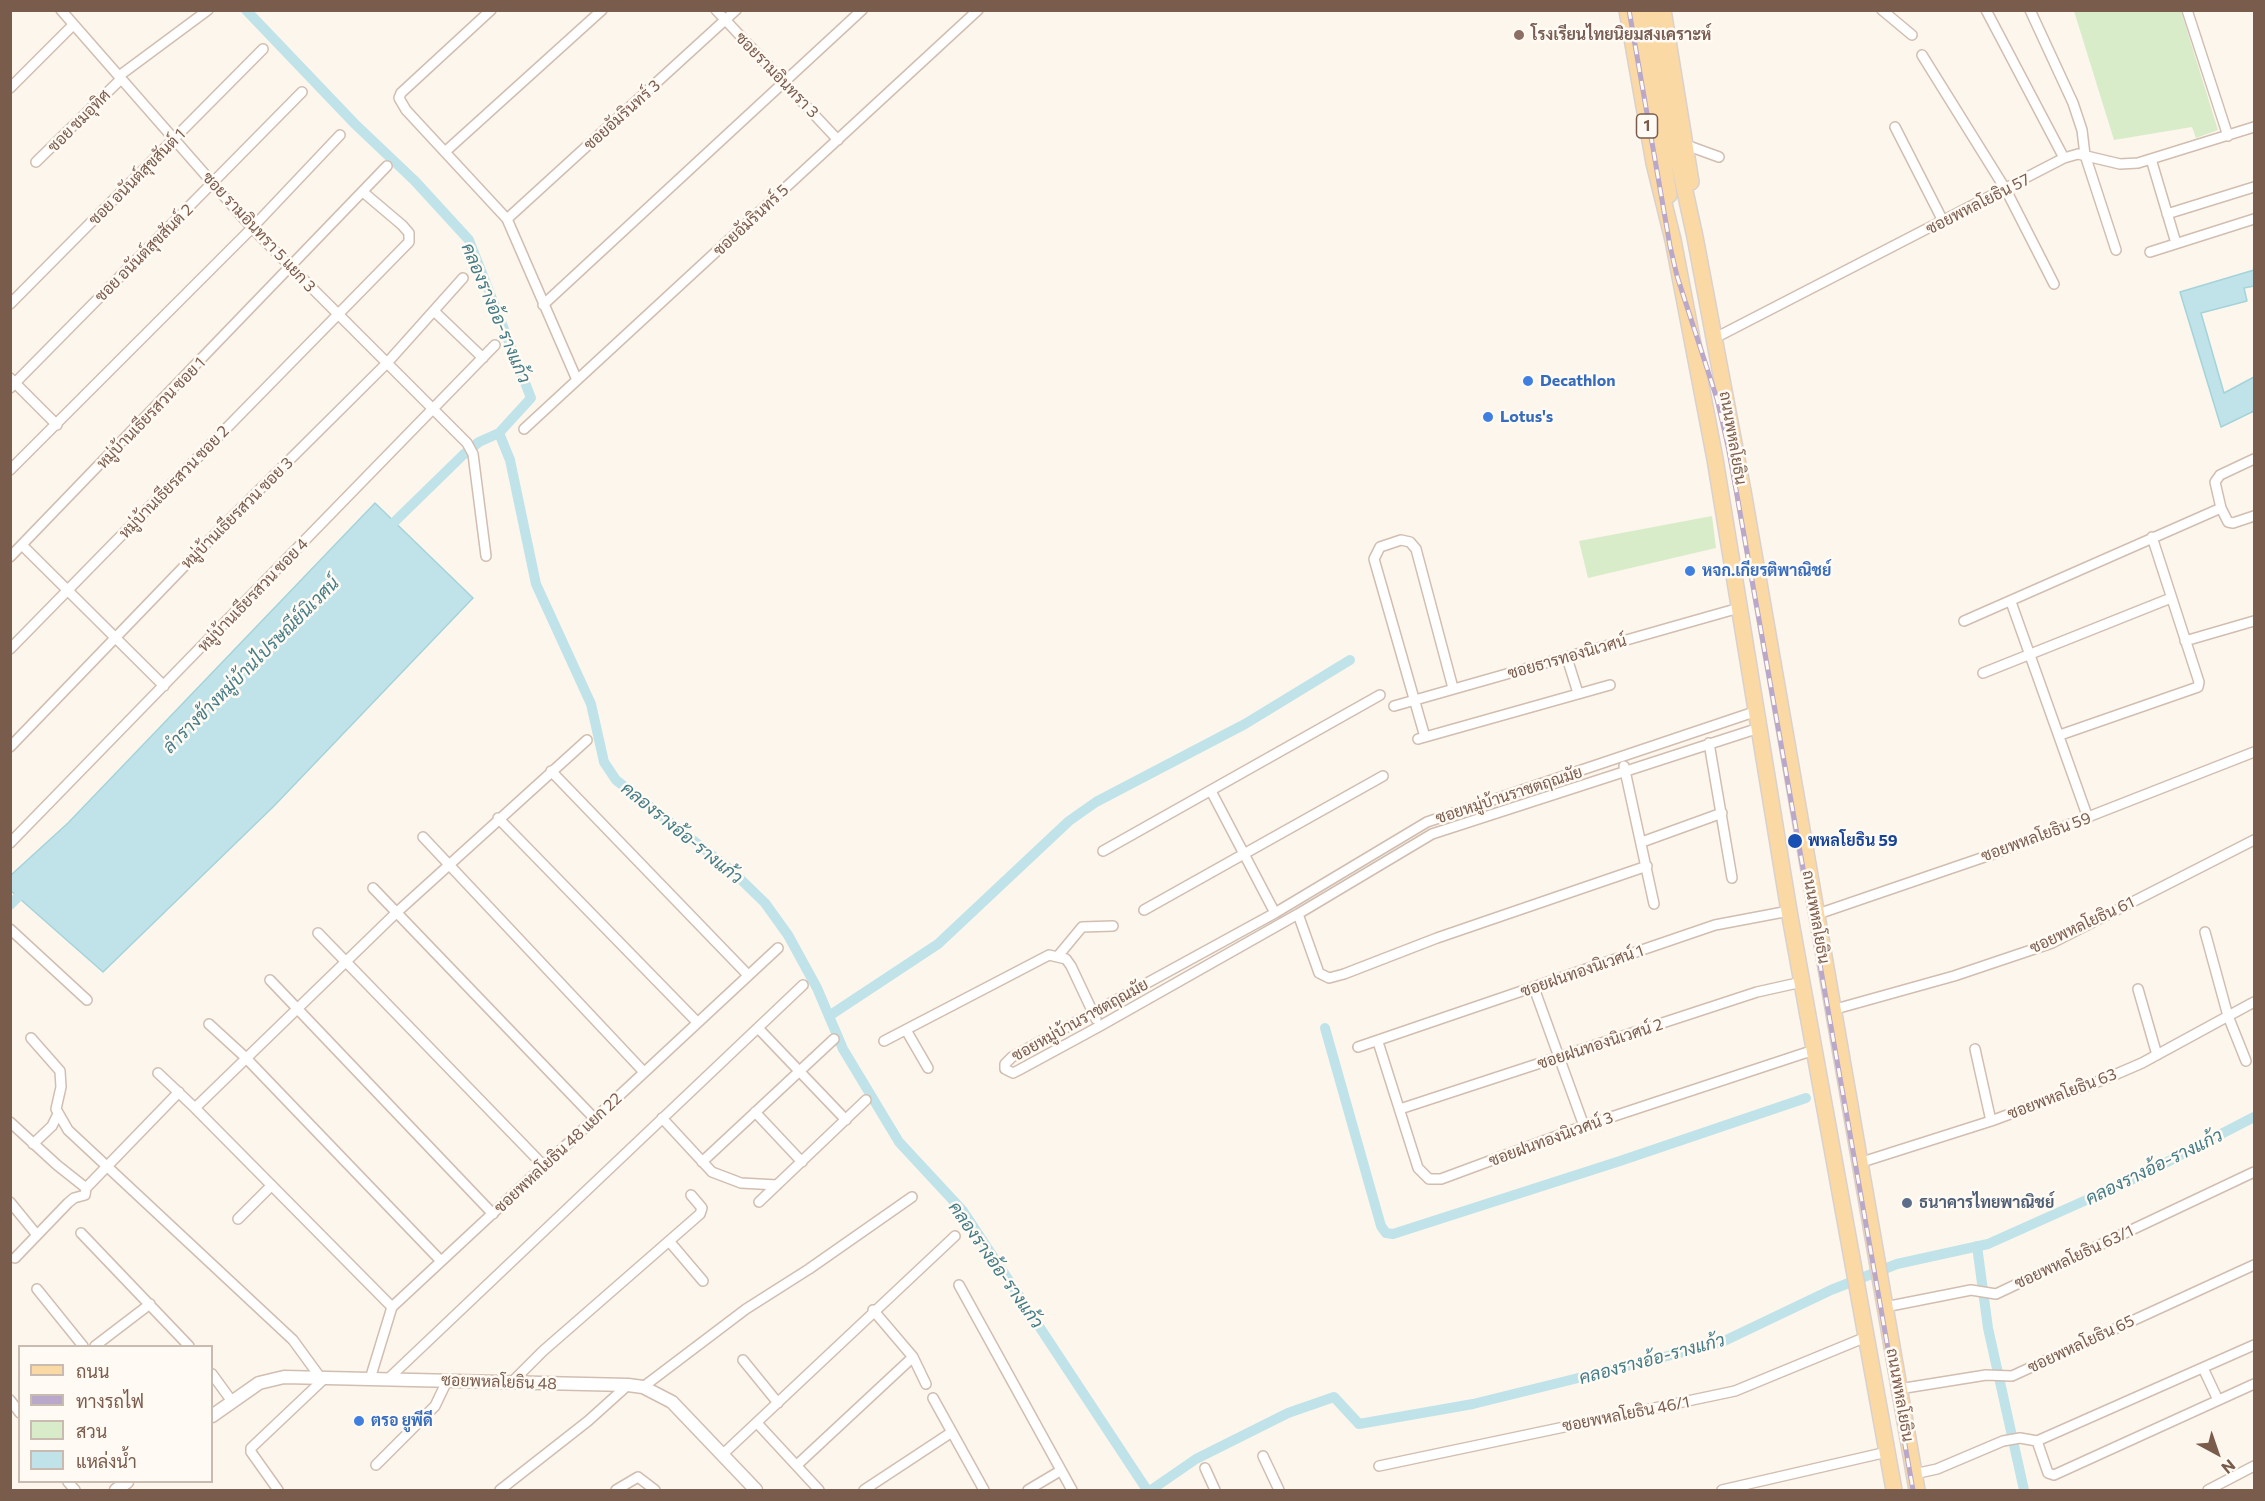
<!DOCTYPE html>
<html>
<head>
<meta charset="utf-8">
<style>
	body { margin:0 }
	#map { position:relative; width:2265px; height:1501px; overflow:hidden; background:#fdf6ec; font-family:Commissioner,Sarabun,sans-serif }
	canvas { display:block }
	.frame { position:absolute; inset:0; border:12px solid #7a5c4d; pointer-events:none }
	.legend { position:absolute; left:18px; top:1345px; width:195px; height:138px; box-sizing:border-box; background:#fffaf3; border:2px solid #cabbb1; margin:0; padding:8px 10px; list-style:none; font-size:18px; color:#7a5c4d }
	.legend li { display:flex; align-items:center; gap:12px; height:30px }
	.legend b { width:30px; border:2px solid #cabbb1 }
	.north { position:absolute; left:2187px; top:1423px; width:60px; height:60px; -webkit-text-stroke:4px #fffaf3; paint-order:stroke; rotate:140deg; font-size:16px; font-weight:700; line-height:24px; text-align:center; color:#7a5c4d }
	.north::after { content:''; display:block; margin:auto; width:21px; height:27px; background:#7a5c4d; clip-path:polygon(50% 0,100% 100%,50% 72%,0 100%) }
</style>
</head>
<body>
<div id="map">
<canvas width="2265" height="1501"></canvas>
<div class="frame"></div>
<ul class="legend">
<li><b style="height:8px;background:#fbd9a5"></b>ถนน</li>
<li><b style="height:8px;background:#b9a8c9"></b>ทางรถไฟ</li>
<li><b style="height:16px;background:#d8ecc9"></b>สวน</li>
<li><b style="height:16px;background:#bfe3e8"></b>แหล่งน้ำ</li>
</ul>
<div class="north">N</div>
</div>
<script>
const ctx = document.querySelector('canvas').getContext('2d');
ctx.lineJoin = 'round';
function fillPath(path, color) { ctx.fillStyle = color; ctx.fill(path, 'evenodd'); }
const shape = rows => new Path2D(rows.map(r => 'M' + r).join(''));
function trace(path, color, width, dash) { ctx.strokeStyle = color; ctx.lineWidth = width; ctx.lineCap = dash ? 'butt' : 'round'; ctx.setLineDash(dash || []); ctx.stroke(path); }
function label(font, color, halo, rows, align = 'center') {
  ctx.font = font + ' Commissioner,Sarabun,sans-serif'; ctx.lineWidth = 5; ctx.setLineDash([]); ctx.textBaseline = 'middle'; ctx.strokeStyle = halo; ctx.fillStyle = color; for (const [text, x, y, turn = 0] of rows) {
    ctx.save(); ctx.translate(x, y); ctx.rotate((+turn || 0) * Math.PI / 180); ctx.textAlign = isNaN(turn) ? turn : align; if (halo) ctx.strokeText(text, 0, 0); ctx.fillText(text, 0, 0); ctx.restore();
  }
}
const green = shape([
	[2074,11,2181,11,2218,130,2196,138,2192,127,2114,140],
	[1712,516,1716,548,1588,578,1579,541]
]);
const water = shape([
	[2254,270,2254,286,2244,288,2247,301,2201,313,2224,393,2254,377,2254,411,2221,427,2180,292,2254,270],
	[375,503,473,598,274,806,103,972,11,891,11,875,68,823,375,503]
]);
const canal = shape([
	[246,10,354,123,414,180,469,240,531,398,499,433,510,460,536,584,591,704,604,762,616,780,732,871,765,903,788,935,817,988,843,1049,899,1142,963,1211,1147,1490],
	[384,532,463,455,479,442,499,433],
	[10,905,27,888],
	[829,1016,938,944,1069,821,1096,802,1245,724,1350,660],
	[1325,1028,1381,1226,1386,1233,1393,1234,1620,1161,1806,1098],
	[1977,1246,1988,1328,2024,1490],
	[1151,1490,1196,1459,1288,1413,1334,1397,1359,1424,1473,1404,1720,1343,1831,1290,1897,1264,1988,1244,2140,1176,2254,1117]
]);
const minor = shape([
	[61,10,252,228,467,443,473,454,486,556],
	[491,10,401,93,399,98,406,110,507,219,577,380],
	[716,10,838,140],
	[1882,10,1912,35],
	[1986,10,2064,158],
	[2030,10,2073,103,2082,130,2085,155,2116,250],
	[2187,10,2228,136],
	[1922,55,2006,190,2054,284],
	[119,76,208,10],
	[10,88,73,25],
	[1895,127,1943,221],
	[1686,145,1719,157],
	[446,151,602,10],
	[2151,159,2176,243],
	[36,162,121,79],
	[2167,214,2254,187],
	[507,219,736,10],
	[2150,252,2254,219],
	[10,304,263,49],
	[543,305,862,10],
	[434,311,483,358],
	[1715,338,2064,158,2078,154,2120,164,2138,163,2254,127],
	[10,378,57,425],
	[10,388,302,92],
	[524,429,978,10],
	[2254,459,2220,475,2215,482,2221,508,2228,522,2233,523,2254,516],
	[10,470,252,228,340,135],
	[22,545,164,686],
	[10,557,387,166],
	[2011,602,2088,818],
	[1964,621,2221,508],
	[2185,641,2254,621],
	[10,649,409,242,409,233,402,225,363,192],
	[1567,658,1578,693],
	[1983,673,2171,598],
	[1394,706,1739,608],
	[1757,711,1427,822,1275,913,1012,1057,1005,1064,1005,1069,1013,1073,1019,1070,1100,1026,1298,914,1432,834,1759,728],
	[2060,735,2198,687,2199,682,2152,537],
	[1425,737,1374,559,1380,547,1401,540,1410,542,1416,549,1453,688],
	[1418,739,1610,685],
	[1709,743,1732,878],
	[10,747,225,524,387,363,463,278],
	[1624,766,1654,904],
	[551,771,748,975],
	[1211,791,1275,913],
	[498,818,697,1022],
	[423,837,643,1071],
	[1642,842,1722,813],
	[10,843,495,345],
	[1103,851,1380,695],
	[373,888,594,1118],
	[1144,910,1383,776],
	[1298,914,1319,973,1329,978,1344,974,1437,938,1647,866],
	[1815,915,1996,853,2254,752],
	[10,929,87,1000],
	[2205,932,2228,1016,2246,1061],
	[318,933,543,1165],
	[1058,956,1082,927,1113,926],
	[270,980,493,1214],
	[1534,988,1584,1126],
	[2138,989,2157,1055],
	[1832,1010,1954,976,2052,943,2254,840],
	[209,1024,245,1057,441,1261],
	[758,1028,846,1120],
	[906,1030,928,1068],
	[31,1038,60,1071,61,1087,56,1109,68,1130,293,1340,320,1377],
	[884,1041,1049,955,1066,959,1071,966,1096,1019],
	[1378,1042,1418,1168,1429,1179,1441,1179,1584,1126,1814,1050],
	[1358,1047,1715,925,1789,911],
	[1975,1049,1991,1121],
	[158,1073,195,1108,392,1307],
	[195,1108,396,913,587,740],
	[1400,1109,1757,992,1802,982],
	[755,1112,802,1162],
	[662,1118,712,1172,741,1183,777,1185],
	[10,1122,57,1165,86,1188],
	[33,1144,52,1126,58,1114],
	[702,1162,834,1039],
	[1859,1163,1991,1121,2105,1079,2142,1063,2254,1002],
	[10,1202,37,1235],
	[759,1202,866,1100],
	[238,1219,271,1186],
	[81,1233,189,1346],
	[669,1241,703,1281],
	[15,1258,68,1203,74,1198,85,1195,86,1188,179,1092],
	[959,1285,1072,1490],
	[37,1289,83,1346],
	[1885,1307,1971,1290,1996,1294,2254,1172],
	[873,1310,913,1357,926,1384],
	[95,1346,150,1304],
	[743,1360,778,1403],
	[2203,1368,2218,1400],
	[212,1374,231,1400],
	[370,1379,392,1307,778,948],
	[388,1379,803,985],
	[511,1383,543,1351,700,1214,702,1208,691,1195],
	[643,1387,746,1309,809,1269,912,1197],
	[1899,1389,1986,1375,2012,1376,2254,1265],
	[933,1398,984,1490],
	[10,1400,20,1413],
	[757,1423,819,1490],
	[2037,1441,2048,1473,2054,1475,2254,1384],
	[723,1454,955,1236],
	[1263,1456,1279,1490],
	[376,1465,435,1406,447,1381],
	[797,1465,913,1357],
	[1379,1466,1735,1391,1866,1337],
	[1205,1468,1215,1490],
	[1914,1474,1937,1469,2003,1441,2020,1438,2037,1441,2254,1345],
	[68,1482,75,1490],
	[278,1490,251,1452,251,1448,326,1377],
	[500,1490,588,1421,628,1385],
	[616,1490,638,1477,655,1490],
	[864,1490,952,1432],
	[1028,1490,1060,1471],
	[1722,1490,1887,1452],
	[2208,1490,2254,1466]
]);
const tertiary = shape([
	[212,1416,259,1383,284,1377,628,1385,643,1387,672,1402,756,1490],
	[116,1490,127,1482]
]);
const primary = shape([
	[1627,10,1654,163,1673,240,1715,459,1789,911,1894,1490],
	[1638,10,1669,195],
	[1651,10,1676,150,1695,237,1743,491,1917,1490],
	[1663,10,1691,182]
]);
const rail = shape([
	[1629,10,1670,246,1677,276,1717,399,1729,450,1913,1490]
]);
const markers = [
	[1519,35,6,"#8d6e63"],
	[1528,381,6,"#3f7fe0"],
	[1488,417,6,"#3f7fe0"],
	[1690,571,6,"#3f7fe0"],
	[1795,841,8,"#1a4fb4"],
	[1907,1203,6,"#5c6f8a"],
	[359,1421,6,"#3f7fe0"]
];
const shields = [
	[1647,126,21]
];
const shieldNames = [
	["1",1647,126]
];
const educationNames = [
	["โรงเรียนไทยนิยมสงเคราะห์",1531,35]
];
const streetNames = [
	["ซอยรามอินทรา 3",777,75,46],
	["ซอยอัมรินทร์ 3",622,115,-42],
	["ซอย ชมอุทิศ",79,121,-45],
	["ซอย อนันต์สุขสันต์ 1",137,177,-45],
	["ซอยพหลโยธิน 57",1978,204,-27],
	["ซอยอัมรินทร์ 5",751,220,-43],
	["ซอย รามอินทรา 5 แยก 3",259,232,47],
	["ซอย อนันต์สุขสันต์ 2",144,253,-45],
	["หมู่บ้านเธียรสวน ซอย 1",151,413,-46],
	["ถนนพหลโยธิน",1733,438,80],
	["หมู่บ้านเธียรสวน ซอย 2",174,482,-46],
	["หมู่บ้านเธียรสวน ซอย 3",237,513,-45],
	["หมู่บ้านเธียรสวน ซอย 4",253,595,-46],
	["ซอยธารทองนิเวศน์",1567,657,-16],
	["ซอยหมู่บ้านราชตฤณมัย",1509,795,-18],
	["ซอยพหลโยธิน 59",2036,837,-20],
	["ถนนพหลโยธิน",1816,917,80],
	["ซอยพหลโยธิน 61",2082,925,-25],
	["ซอยฝนทองนิเวศน์ 1",1582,971,-19],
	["ซอยหมู่บ้านราชตฤณมัย",1080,1020,-29],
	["ซอยฝนทองนิเวศน์ 2",1600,1044,-18],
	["ซอยพหลโยธิน 63",2062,1094,-21],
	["ซอยฝนทองนิเวศน์ 3",1551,1139,-20],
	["ซอยพหลโยธิน 48 แยก 22",558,1153,-43],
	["ซอยพหลโยธิน 63/1",2074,1257,-25],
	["ซอยพหลโยธิน 65",2081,1344,-25],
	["ซอยพหลโยธิน 48",499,1382,2],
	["ถนนพหลโยธิน",1900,1395,80],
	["ซอยพหลโยธิน 46/1",1626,1414,-11]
];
const shopNames = [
	["Decathlon",1540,381],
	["Lotus's",1500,417],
	["หจก.เกียรติพาณิชย์",1702,571],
	["ตรอ ยูพีดี",371,1421]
];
const transitNames = [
	["พหลโยธิน 59",1808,841]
];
const serviceNames = [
	["ธนาคารไทยพาณิชย์",1919,1203]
];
const waterNames = [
	["คลองรางอ้อ-รางแก้ว",496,313,67],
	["ลำรางข้างหมู่บ้านไปรษณีย์นิเวศน์",251,665,-45],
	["คลองรางอ้อ-รางแก้ว",682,833,39],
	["คลองรางอ้อ-รางแก้ว",2154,1167,-26],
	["คลองรางอ้อ-รางแก้ว",996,1265,55],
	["คลองรางอ้อ-รางแก้ว",1652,1359,-15]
];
fillPath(green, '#d8ecc9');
fillPath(water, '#bfe3e8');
trace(water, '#a5d3da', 1.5);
trace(canal, '#bfe3e8', 10);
trace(minor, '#d1beb0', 12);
trace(tertiary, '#d1beb0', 15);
trace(primary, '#dad1cd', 18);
trace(minor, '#fff', 9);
trace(tertiary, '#fff', 12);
trace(primary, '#fbd9a5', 15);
trace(rail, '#b9a8c9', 5);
trace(rail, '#fffaf3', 3, [9]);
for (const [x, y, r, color] of markers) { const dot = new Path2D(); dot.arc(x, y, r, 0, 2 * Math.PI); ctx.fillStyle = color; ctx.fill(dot); trace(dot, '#fffaf3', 2); }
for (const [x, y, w] of shields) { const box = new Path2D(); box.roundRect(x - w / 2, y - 12, w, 24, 4.5); ctx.fillStyle = '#fffaf3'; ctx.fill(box); trace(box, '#7a5c4d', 1.5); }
label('bold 15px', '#7a5c4d', null, shieldNames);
label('bold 16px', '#785e54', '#fffaf3', educationNames, 'left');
label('16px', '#7a5c4d', '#fffaf3', streetNames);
label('bold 16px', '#366cbe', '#fffaf3', shopNames, 'left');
label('bold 16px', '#164399', '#fffaf3', transitNames, 'left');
label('bold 16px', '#4e5e75', '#fffaf3', serviceNames, 'left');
label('italic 18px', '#437c86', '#fffaf3', waterNames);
</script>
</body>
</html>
